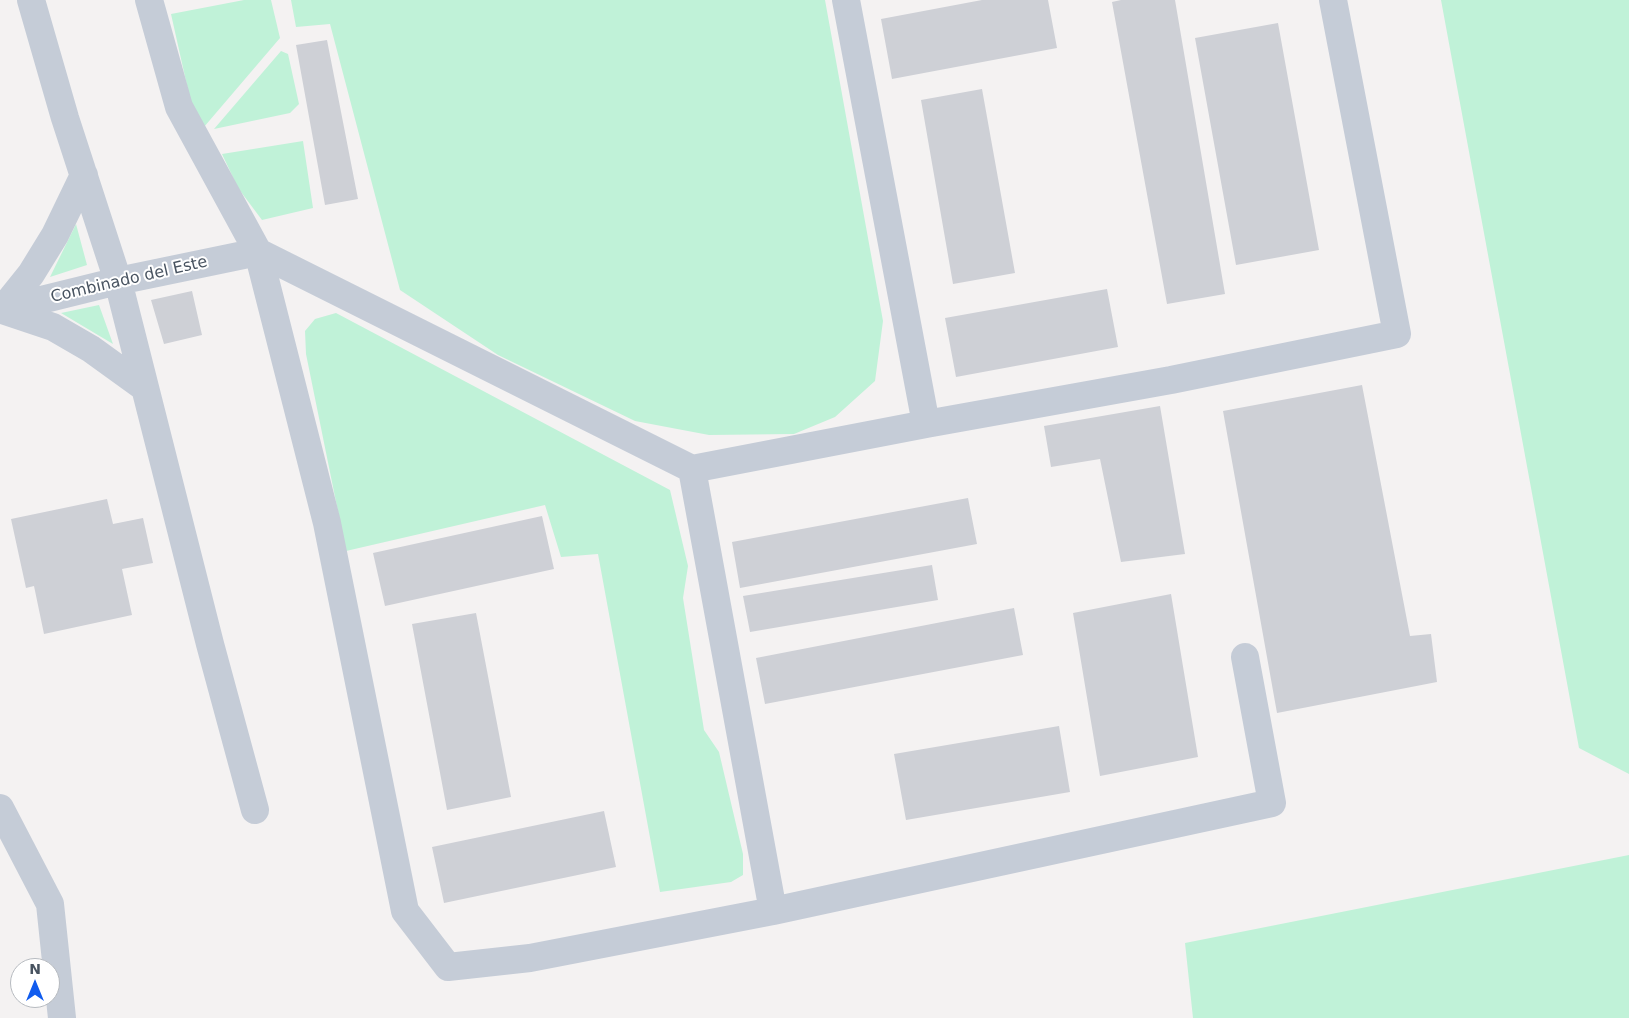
<!DOCTYPE html>
<html>
<head>
<meta charset="utf-8">
<style>
	body { margin:0 }
	#map { position:relative; width:1629px; height:1018px; overflow:hidden; background:#f4f2f2; font-family:"DejaVu Sans",sans-serif }
	canvas { display:block }
	.north { position:absolute; left:10px; top:958px; width:50px; height:50px; box-sizing:border-box; background:#fff; border:1px solid #b6babf; border-radius:50%; rotate:0deg; font-size:14px; font-weight:700; line-height:20px; text-align:center; color:#485360 }
	.north::after { content:''; display:block; margin:auto; width:18px; height:22px; background:#115cee; clip-path:polygon(50% 0,100% 100%,50% 72%,0 100%) }
</style>
</head>
<body>
<div id="map">
<canvas width="1629" height="1018"></canvas>
<div class="north">N</div>
</div>
<script>
const ctx = document.querySelector('canvas').getContext('2d');
ctx.lineJoin = 'round';
function fillPath(path, color) { ctx.fillStyle = color; ctx.fill(path, 'evenodd'); }
const shape = rows => new Path2D(rows.map(r => 'M' + r).join(''));
function trace(path, color, width, dash) { ctx.strokeStyle = color; ctx.lineWidth = width; ctx.lineCap = dash ? 'butt' : 'round'; ctx.setLineDash(dash || []); ctx.stroke(path); }
function label(font, color, halo, rows, align = 'center') {
  ctx.font = font + ' "DejaVu Sans",sans-serif'; ctx.lineWidth = 4; ctx.setLineDash([]); ctx.textBaseline = 'middle'; ctx.strokeStyle = halo; ctx.fillStyle = color; for (const [text, x, y, turn = 0] of rows) {
    ctx.save(); ctx.translate(x, y); ctx.rotate((+turn || 0) * Math.PI / 180); ctx.textAlign = isNaN(turn) ? turn : align; if (halo) ctx.strokeText(text, 0, 0); ctx.fillText(text, 0, 0); ctx.restore();
  }
}
const green = shape([
	[244,0,271,0,280,38,204,127,190,99,171,14],
	[291,0,825,0,883,321,875,381,835,417,794,434,709,435,635,421,498,355,400,290,330,24,296,27],
	[1441,0,1629,0,1629,774,1579,748],
	[281,51,288,54,299,104,290,113,214,129],
	[303,141,313,208,262,220,238,188,222,154],
	[76,224,87,265,50,277],
	[99,305,113,344,61,313],
	[336,313,670,490,688,566,683,598,704,730,719,752,743,854,743,875,731,882,660,892,598,554,561,557,545,505,346,551,306,354,305,331,315,319],
	[1629,855,1629,1018,1193,1018,1185,943]
]);
const building = shape([
	[982,0,1048,0,1057,48,892,79,881,19],
	[1121,0,1175,0,1225,294,1167,304,1112,2],
	[1278,23,1319,250,1236,265,1195,38],
	[327,40,358,199,325,205,296,45],
	[982,89,1015,273,953,284,921,100],
	[1107,289,1118,347,956,377,945,318],
	[192,291,202,335,164,344,151,300],
	[1362,385,1410,636,1431,634,1437,682,1277,713,1223,411],
	[1160,406,1185,554,1121,562,1100,459,1051,467,1044,426],
	[968,498,977,544,740,588,732,542],
	[107,499,113,524,143,518,153,563,122,569,132,615,44,634,34,586,26,588,11,519],
	[542,516,554,569,385,606,373,553],
	[932,565,938,600,750,632,743,596],
	[1171,594,1198,757,1100,776,1073,613],
	[1014,608,1023,655,765,704,756,658],
	[476,613,511,797,447,810,412,624],
	[1059,726,1070,792,906,820,894,754],
	[604,811,616,867,444,903,432,847]
]);
const minor = shape([
	[31,0,65,118,118,281,210,644,255,810],
	[149,0,179,107,258,252,327,523,405,911,448,967,530,958,773,911,692,469],
	[84,175,55,235,31,274,2,310,53,327,91,349,145,388],
	[258,252,692,469,926,424,846,0],
	[1,310,118,281,258,252],
	[926,424,1171,380,1397,334,1333,0],
	[0,808,50,904,62,1018],
	[773,911,1272,803,1245,657]
]);
const streetNames = [
	["Combinado del Este",129,280,-13]
];
fillPath(green, '#c0f2d8');
fillPath(building, '#ced0d6');
trace(minor, '#c5ccd7', 28);
label('16px', '#485360', '#fff', streetNames);
</script>
</body>
</html>
